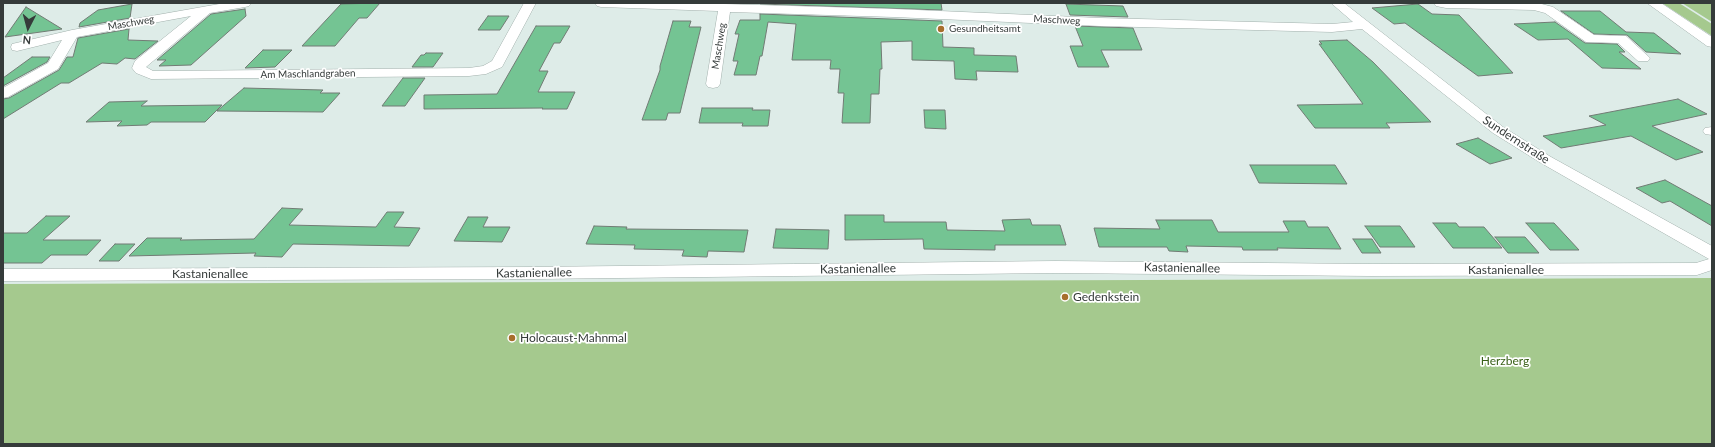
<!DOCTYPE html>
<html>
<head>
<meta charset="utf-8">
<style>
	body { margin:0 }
	#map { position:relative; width:1715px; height:447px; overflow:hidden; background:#deece8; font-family:Lato,sans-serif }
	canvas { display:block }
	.frame { position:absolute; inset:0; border:4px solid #353b3a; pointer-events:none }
	.north { position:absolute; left:8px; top:8px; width:40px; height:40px; -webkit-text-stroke:3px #fff; paint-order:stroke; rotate:186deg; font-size:11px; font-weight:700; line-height:16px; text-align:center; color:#353b3a }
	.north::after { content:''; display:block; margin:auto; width:14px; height:18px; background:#353b3a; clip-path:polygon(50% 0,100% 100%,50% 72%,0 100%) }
</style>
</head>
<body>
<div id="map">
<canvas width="1715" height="447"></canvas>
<div class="frame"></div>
<div class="north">N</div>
</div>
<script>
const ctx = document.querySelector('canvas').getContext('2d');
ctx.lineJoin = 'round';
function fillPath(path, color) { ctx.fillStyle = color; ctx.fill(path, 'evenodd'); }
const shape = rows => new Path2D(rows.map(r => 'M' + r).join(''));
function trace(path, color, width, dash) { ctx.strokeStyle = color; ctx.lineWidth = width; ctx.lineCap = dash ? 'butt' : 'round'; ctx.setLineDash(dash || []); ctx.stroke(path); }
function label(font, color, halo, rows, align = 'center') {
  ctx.font = font + ' Lato,sans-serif'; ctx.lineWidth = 3.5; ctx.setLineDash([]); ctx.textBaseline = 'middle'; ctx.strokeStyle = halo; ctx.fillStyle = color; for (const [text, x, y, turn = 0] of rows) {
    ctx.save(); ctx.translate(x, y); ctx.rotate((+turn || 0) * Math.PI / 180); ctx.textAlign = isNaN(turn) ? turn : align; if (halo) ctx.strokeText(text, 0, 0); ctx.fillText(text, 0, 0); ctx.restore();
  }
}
const green = shape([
	[1662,3,1679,3,1712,24,1712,36],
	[1682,3,1712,3,1712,22],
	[1712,278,1712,444,3,444,3,284]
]);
const building = shape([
	[380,3,367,18,359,18,335,46,302,46,341,4,380,3],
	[760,3,941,3,942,10,760,4,760,3],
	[132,4,130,18,79,27,80,23,98,10,132,4],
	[1066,4,1123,6,1128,17,1070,15,1066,4],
	[1418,4,1432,14,1459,15,1513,73,1478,76,1405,23,1394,24,1372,8,1418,4],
	[26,7,62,29,5,37,26,7],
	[245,9,246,16,191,65,159,66,166,60,157,60,211,14,245,9],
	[1561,11,1600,11,1626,32,1654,33,1681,54,1646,52,1627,35,1594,34,1561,11],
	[760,14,942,21,943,47,974,48,974,55,1016,56,1018,72,976,71,977,80,955,79,954,61,912,60,912,41,881,42,882,69,880,69,879,94,871,94,870,123,842,123,844,93,838,93,840,69,830,69,831,60,792,60,796,24,768,22,762,56,760,56,756,75,734,75,738,61,733,61,739,34,735,34,740,20,760,20,760,14],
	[488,16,509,16,500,30,478,30,488,16],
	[673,21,691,21,689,27,701,27,680,113,668,113,666,120,642,120,660,70,660,66,673,21],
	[1555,22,1585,43,1617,44,1625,52,1619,52,1641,69,1602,68,1568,39,1538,40,1514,24,1555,22],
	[536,26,570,26,560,43,554,43,539,71,548,71,538,92,575,92,567,109,542,109,543,108,424,109,424,95,497,94,536,26],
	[1075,26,1133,28,1142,50,1101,50,1109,67,1078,67,1070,46,1083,46,1075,26],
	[129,29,128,40,158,41,135,59,125,58,117,64,102,63,69,83,61,83,3,119,3,99,9,98,59,70,67,57,73,57,78,38,129,29],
	[1347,40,1373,62,1431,122,1386,123,1390,128,1315,128,1297,105,1363,104,1319,44,1322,44,1319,41,1347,40],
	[263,50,292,50,275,67,245,68,263,50],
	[426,53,443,53,433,67,412,67,421,55,424,55,426,53],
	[32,57,50,57,47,62,3,86,3,78,32,57],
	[403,78,425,78,405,106,382,106,403,78],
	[244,88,323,90,320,93,340,93,323,112,217,111,244,88],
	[1678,99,1707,114,1652,126,1703,152,1676,160,1631,136,1561,148,1543,136,1606,125,1589,116,1678,99],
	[147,101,141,106,222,105,205,122,151,122,147,125,117,126,122,121,86,122,109,102,147,101],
	[702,108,753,108,752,110,770,110,768,126,742,126,743,123,699,123,702,108],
	[924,110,945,110,946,129,925,128,924,110],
	[1478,138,1512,158,1490,164,1456,144,1478,138],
	[1250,165,1335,165,1347,184,1259,183,1250,165],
	[1665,180,1712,206,1712,226,1670,201,1662,203,1636,188,1665,180],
	[282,208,303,209,289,225,376,227,387,212,404,212,394,227,420,228,409,246,293,244,282,257,254,256,256,253,129,256,147,238,182,238,180,240,254,239,282,208],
	[845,215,884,215,884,222,946,222,947,230,1005,231,1002,220,1030,219,1032,225,1060,225,1066,245,995,245,995,250,924,249,923,239,845,240,845,215],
	[46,216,70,216,43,240,101,240,87,255,51,255,42,263,3,263,3,233,27,233,46,216],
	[468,217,488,217,483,227,510,227,502,242,454,241,468,217],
	[1156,220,1212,220,1218,232,1289,232,1283,221,1305,221,1308,227,1328,227,1341,249,1277,248,1278,250,1243,250,1242,247,1186,246,1188,252,1169,251,1167,247,1099,247,1094,228,1160,229,1156,220],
	[1433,223,1456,223,1459,227,1484,227,1502,248,1453,248,1433,223],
	[1526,223,1554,223,1579,250,1550,250,1526,223],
	[594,226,627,227,626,229,748,230,744,252,708,251,707,257,682,256,684,250,634,249,635,245,586,244,594,226],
	[1365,226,1400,226,1415,247,1380,247,1365,226],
	[776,229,829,230,828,249,773,248,776,229],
	[1495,237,1525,237,1539,253,1508,253,1495,237],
	[1353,239,1372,239,1381,253,1362,253,1353,239],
	[115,244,135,244,119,261,99,261,115,244]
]);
const street = shape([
	[225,3,251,3,249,6,245,7,210,13,146,67,153,71,169,71,469,68,483,66,492,61,524,3,536,3,502,67,486,74,469,76,151,79,136,73,132,68,135,61,191,16,77,37,58,69,8,97,3,98,3,88,48,63,62,40,17,51,12,50,11,47,12,44,72,30,225,3],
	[595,3,690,3,894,9,1100,18,1332,24,1353,22,1331,3,1344,3,1503,127,1551,157,1712,246,1712,270,1697,275,1371,276,1055,273,532,279,3,281,3,269,532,267,1055,261,1371,264,1696,263,1709,259,1541,163,1493,133,1362,29,1332,32,1100,26,894,17,730,12,720,84,718,87,713,88,708,87,706,84,718,11,601,7,597,6,595,3],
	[1434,3,1538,3,1553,7,1594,35,1626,36,1650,58,1648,61,1638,61,1618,43,1586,42,1545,13,1534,10,1446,8,1436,6,1434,3],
	[1647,3,1661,3,1712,37,1712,47,1707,46,1647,3],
	[1712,127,1712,135,1705,134,1703,131,1705,128,1712,127]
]);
const markers = [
	[941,29,4,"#a76e2c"],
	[1065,297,4,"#a76e2c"],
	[512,338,4,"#a76e2c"]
];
const farStreetnames = [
	["Maschweg",1057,20,3],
	["Maschweg",131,23,-10],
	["Maschweg",719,46,-81],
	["Am Maschlandgraben",308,74,-1]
];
const farPoinames = [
	["Gesundheitsamt",949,29]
];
const streetNames = [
	["Sundernstraße",1516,140,33],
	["Kastanienallee",1182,268,1],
	["Kastanienallee",858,269,-1],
	["Kastanienallee",1506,270],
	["Kastanienallee",534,273,-1],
	["Kastanienallee",210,274]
];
const poiNames = [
	["Gedenkstein",1073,297],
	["Holocaust-Mahnmal",520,338]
];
const parkNames = [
	["Herzberg",1505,361]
];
fillPath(green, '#a5c98e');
fillPath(building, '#74c493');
trace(building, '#717b74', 1);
trace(street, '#a2b0ac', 1);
fillPath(street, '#fff');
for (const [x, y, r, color] of markers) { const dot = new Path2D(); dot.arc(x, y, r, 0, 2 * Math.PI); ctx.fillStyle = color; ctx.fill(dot); trace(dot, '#fff', 1.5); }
label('10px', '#353b3a', '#fff', farStreetnames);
label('10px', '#353b3a', '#fff', farPoinames, 'left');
label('12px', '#353b3a', '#fff', streetNames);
label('12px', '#353b3a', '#fff', poiNames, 'left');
label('12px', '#3b621a', '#fff', parkNames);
</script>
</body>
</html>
